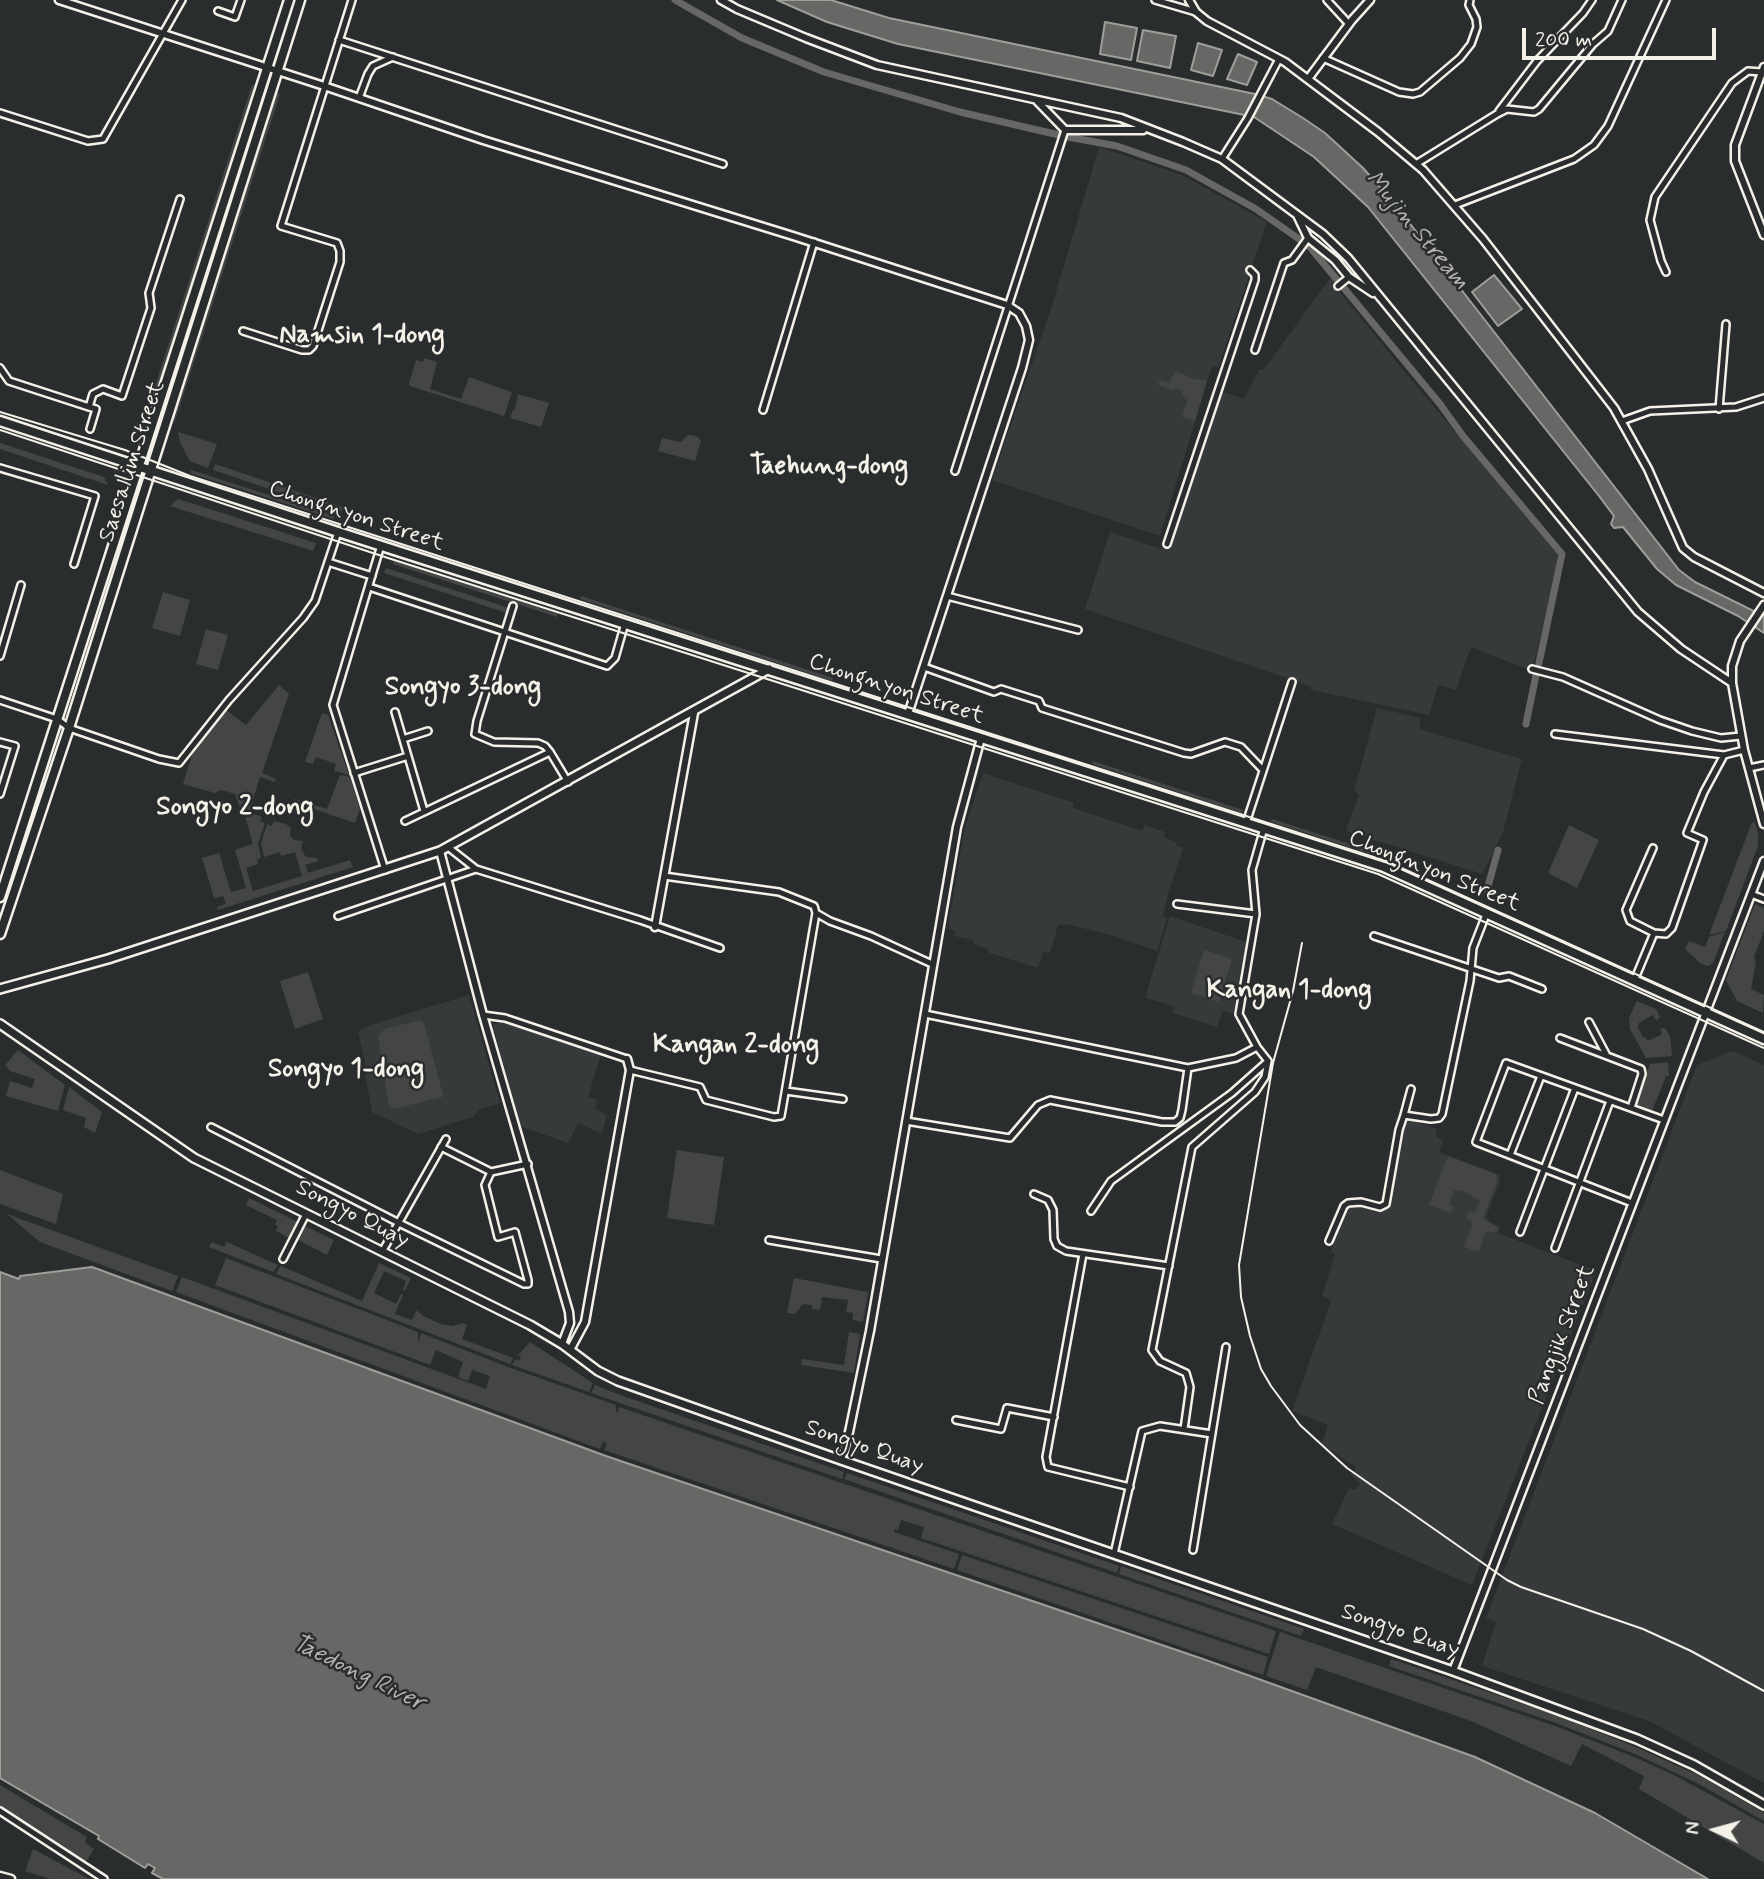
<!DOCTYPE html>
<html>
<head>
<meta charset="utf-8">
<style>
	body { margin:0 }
	#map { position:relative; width:1764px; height:1879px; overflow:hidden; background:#2a2d2e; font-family:Mynerve,sans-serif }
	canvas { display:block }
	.north { position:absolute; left:1680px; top:1795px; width:70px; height:70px; -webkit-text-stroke:5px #2a2d2e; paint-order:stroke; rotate:275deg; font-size:19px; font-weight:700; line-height:28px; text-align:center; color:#f4f1e8 }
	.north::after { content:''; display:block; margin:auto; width:24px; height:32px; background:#f4f1e8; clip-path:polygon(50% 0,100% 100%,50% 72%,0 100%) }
	.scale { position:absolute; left:1522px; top:28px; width:194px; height:32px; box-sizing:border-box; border:4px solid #f4f1e8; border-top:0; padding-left:9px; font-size:21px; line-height:24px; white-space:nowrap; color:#f4f1e8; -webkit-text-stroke:5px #2a2d2e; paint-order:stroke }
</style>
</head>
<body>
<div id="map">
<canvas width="1764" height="1879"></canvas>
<div class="north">N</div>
<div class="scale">200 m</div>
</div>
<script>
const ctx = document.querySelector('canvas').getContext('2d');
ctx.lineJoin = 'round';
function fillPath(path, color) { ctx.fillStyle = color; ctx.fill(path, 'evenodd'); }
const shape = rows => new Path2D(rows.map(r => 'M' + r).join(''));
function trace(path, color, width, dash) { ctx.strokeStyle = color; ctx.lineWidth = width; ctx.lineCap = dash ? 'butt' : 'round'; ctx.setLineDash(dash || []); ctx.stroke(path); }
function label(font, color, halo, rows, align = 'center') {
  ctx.font = font + ' Mynerve,sans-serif'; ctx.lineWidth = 5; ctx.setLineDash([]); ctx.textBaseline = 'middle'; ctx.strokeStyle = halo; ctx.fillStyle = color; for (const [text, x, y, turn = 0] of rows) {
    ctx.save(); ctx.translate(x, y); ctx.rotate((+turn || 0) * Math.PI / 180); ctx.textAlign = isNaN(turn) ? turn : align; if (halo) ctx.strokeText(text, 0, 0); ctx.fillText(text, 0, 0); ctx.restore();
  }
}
const built = shape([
	[1099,147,1182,175,1267,222,1218,367,1212,366,1160,536,992,480,1052,306],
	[1331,277,1343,296,1404,371,1557,554,1557,566,1532,671,1471,647,1456,690,1438,685,1429,715,1311,690,1310,686,1085,609,1110,532,1161,549,1171,538,1221,391,1244,399,1259,370,1264,369],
	[1377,708,1421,718,1419,729,1522,759,1503,832,1482,874,1346,831,1359,795,1354,791],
	[983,773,1074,803,1073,808,1142,831,1145,825,1165,832,1164,838,1177,842,1176,845,1183,848,1170,887,1163,916,1167,918,1157,951,1108,934,1066,924,1058,925,1050,953,1043,952,1038,968,987,952,988,949,973,944,973,940,954,936,955,931,949,929,949,922,964,831],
	[1170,916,1246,942,1233,1014,1223,1011,1217,1027,1173,1013,1174,1006,1145,998],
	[469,995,500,1103,480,1109,473,1117,418,1134,372,1112,364,1068,366,1067,358,1032,370,1025],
	[503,1022,601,1054,588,1097,597,1100,595,1110,607,1114,602,1134,578,1123,568,1143,520,1126,493,1025],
	[1733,1051,1764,1065,1764,1783,1649,1721,1482,1666,1496,1622,1486,1618,1697,1065],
	[1407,1119,1436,1129,1437,1138,1443,1140,1439,1152,1499,1175,1500,1181,1486,1217,1488,1222,1500,1227,1498,1233,1591,1269,1593,1279,1472,1585,1332,1524,1349,1488,1356,1490,1360,1483,1351,1475,1356,1467,1322,1444,1328,1425,1292,1411,1331,1301,1322,1296,1335,1254,1331,1252,1343,1215,1354,1204,1383,1211,1387,1208,1400,1139]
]);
const green = shape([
	[252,85,256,86,151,412,147,411],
	[275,92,280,94,175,421,170,419],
	[424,358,437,362,430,389,461,399,469,377,512,392,504,416,410,386,409,384,416,360,423,362],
	[1176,371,1193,379,1207,380,1195,421,1182,417,1188,398,1182,396,1183,391,1175,388,1172,390,1158,385,1160,380,1169,383],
	[518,394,549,403,541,427,510,418,513,410,515,410],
	[178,432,217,444,208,468,190,461,180,442],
	[688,435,697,436,701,441,695,461,658,451,662,438,681,442],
	[0,443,104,477,108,485,0,449],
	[215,464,343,507,341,513,213,470],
	[191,470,334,516,333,519,190,473],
	[178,499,316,543,313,551,170,506],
	[394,561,558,614,557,617,393,564],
	[386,568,509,608,507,613,384,573],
	[163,592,190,600,180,636,152,628],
	[581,596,833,678,832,681,580,599],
	[206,629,228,635,218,670,196,664],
	[279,685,289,694,262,773,276,779,275,782,260,777,249,812,262,817,260,821,265,823,258,843,261,858,257,860,258,864,246,868,253,891,302,876,295,852,281,856,280,852,264,857,261,843,267,824,272,826,274,821,286,824,291,828,290,835,294,840,303,841,301,849,306,857,317,858,318,861,305,865,308,873,350,860,353,867,218,910,217,907,226,904,223,896,214,898,202,858,219,853,231,892,246,888,235,850,253,844,245,816,250,799,247,798,244,806,240,808,235,794,221,790,215,793,183,784,193,752,226,710,246,725],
	[322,713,328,715,349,775,334,771,336,764,316,757,313,764,305,762],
	[1093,761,1243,810,1242,813,1092,764],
	[340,775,350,777,360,809,355,823,293,802,294,799,327,809],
	[1272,819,1400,860,1399,863,1271,822],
	[1752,822,1755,823,1758,834,1758,846,1726,931,1709,935],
	[1569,825,1599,840,1577,888,1548,873],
	[1755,904,1764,908,1764,931,1754,957,1756,962,1751,989,1764,995,1763,1013,1737,1001,1726,980],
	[1725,932,1713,963,1708,966,1701,964,1685,949,1689,941,1705,947,1709,937],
	[1204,950,1232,959,1219,1002,1191,993],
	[308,972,323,1019,295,1029,280,981],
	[1637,1001,1656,1009,1660,1017,1656,1021,1653,1015,1639,1023,1638,1028,1643,1037,1645,1037,1648,1041,1662,1034,1660,1029,1665,1028,1670,1036,1672,1056,1646,1058,1630,1029,1629,1018],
	[420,1020,424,1023,443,1095,442,1097,394,1109,388,1103,378,1035,385,1029],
	[18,1050,65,1085,58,1111,6,1096,10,1081,32,1088,35,1079,10,1071,5,1065],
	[1668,1062,1669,1076,1666,1076,1652,1111,1636,1106,1635,1103,1650,1064],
	[69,1087,102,1112,95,1133,84,1127,86,1118,63,1110],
	[677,1150,724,1157,714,1225,667,1218],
	[1450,1157,1496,1174,1497,1182,1483,1218,1498,1227,1496,1233,1486,1231,1479,1252,1464,1247,1473,1222,1466,1219,1469,1211,1475,1213,1480,1201,1464,1191,1454,1190,1449,1204,1454,1206,1451,1213,1429,1205,1447,1158],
	[0,1170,63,1194,56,1224,0,1204],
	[249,1198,300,1223,291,1239,276,1231,278,1226,275,1225,277,1220,246,1205],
	[7,1214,178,1276,172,1291,40,1242],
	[303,1225,334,1240,327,1255,296,1239],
	[212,1242,224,1247,227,1242,278,1265,273,1272,209,1247],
	[226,1258,418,1332,418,1344,421,1333,508,1367,616,1405,616,1412,618,1412,619,1407,1276,1631,1269,1654,921,1538,924,1527,901,1520,898,1530,894,1529,894,1532,959,1554,954,1569,604,1450,607,1443,603,1442,600,1449,176,1292,182,1277,486,1389,490,1376,472,1370,468,1381,458,1377,463,1362,436,1350,430,1365,215,1285],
	[379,1263,411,1278,405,1291,403,1290,406,1281,384,1271,374,1293,396,1304,401,1294,403,1295,395,1314,412,1320,417,1310,423,1316,441,1324,452,1326,463,1323,467,1325,462,1339,513,1358,510,1364,276,1274,281,1266,362,1301],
	[794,1278,868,1292,863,1322,853,1320,853,1313,846,1312,848,1300,822,1297,820,1310,812,1309,812,1305,803,1304,795,1314,787,1313],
	[849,1332,860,1334,854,1373,801,1365,802,1359,844,1365],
	[530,1342,593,1383,589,1392,512,1365,516,1359,519,1361,521,1357,518,1355],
	[595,1385,620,1395,844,1472,842,1479,617,1402,591,1393],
	[847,1473,1119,1566,1117,1573,844,1479],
	[962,1555,1268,1657,1263,1675,957,1570],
	[1121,1566,1304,1629,1301,1636,1119,1574],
	[1280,1632,1555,1726,1634,1757,1674,1775,1764,1824,1764,1863,1639,1789,1644,1776,1582,1744,1571,1766,1471,1721,1316,1667,1307,1690,1266,1676],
	[1391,1659,1559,1716,1638,1748,1702,1777,1759,1810,1764,1813,1764,1821,1699,1784,1635,1754,1556,1723,1389,1666],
	[0,1785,87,1837,85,1842,94,1849,86,1862,0,1807],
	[33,1849,80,1874,89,1879,50,1879,25,1871]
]);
const water = shape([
	[777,0,831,0,889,18,1255,94,1272,99,1303,118,1325,133,1363,168,1394,203,1679,570,1695,582,1764,616,1764,633,1738,616,1676,585,1657,569,1623,527,1614,528,1611,524,1614,516,1599,496,1368,207,1314,157,1254,117,898,44,827,22,777,0],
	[1105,22,1137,28,1131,60,1100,54,1105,22],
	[1143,30,1176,36,1170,68,1137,61,1143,30],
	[1198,43,1222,50,1213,76,1191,70,1198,43],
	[1238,54,1257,62,1247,85,1227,79,1238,54],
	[1494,275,1522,309,1498,326,1472,292,1494,275],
	[92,1267,606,1456,1203,1659,1475,1757,1595,1813,1708,1879,163,1879,152,1873,155,1868,148,1864,145,1868,98,1839,99,1836,0,1778,0,1272,19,1279,20,1276,92,1267]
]);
const canal = shape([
	[675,0,742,38,824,72,960,112,1059,135],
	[1068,137,1117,146,1186,170,1256,209,1309,246,1440,404,1463,436,1562,554,1539,663],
	[1526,724,1536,675],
	[1487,890,1498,850]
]);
const minor = shape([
	[1155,0,1196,12],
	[1327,0,1349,24],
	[218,11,235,17,241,0],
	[339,40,723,164],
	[1323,58,1399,92,1413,94,1420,92,1460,58,1471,44,1477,27,1476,19,1469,5,1470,0],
	[359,98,368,74,373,66,393,57],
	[1499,111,1537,61,1583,13,1592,0],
	[0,113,88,141,103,139,182,0],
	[1222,159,1248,118,1279,59],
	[1416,164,1497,114,1507,109,1534,112,1539,109,1593,44,1608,31,1622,0],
	[1455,205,1574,159,1594,145,1608,126,1666,0],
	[1666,272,1661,261,1650,220,1655,197,1732,83,1748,71,1762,72],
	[1338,286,1349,277],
	[243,331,302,350,309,350,313,346,340,262,340,251,337,243,281,226,352,0],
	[1255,350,1284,263,1292,260,1308,238],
	[0,368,9,381,89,407,93,394,103,389,122,396,151,308,149,293,180,199],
	[89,407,96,409,90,429],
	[1719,409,1726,324],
	[763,410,814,242],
	[1622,421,1650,411,1736,407,1764,398],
	[0,468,95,496,74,564],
	[955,471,1065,130],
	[1167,544,1255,280,1255,275,1250,270],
	[381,545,333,705,385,870],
	[328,562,372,576],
	[369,587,607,666,615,658,625,623],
	[947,596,1078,630],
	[513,606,477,721,475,734,494,742,538,743,545,746,550,752],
	[0,656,21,585],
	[924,667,994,692,1001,689,1039,701,1042,708,1184,753,1191,754,1225,742,1241,747,1262,769],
	[1532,669,1563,677,1660,720,1692,731,1721,738,1741,736],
	[0,700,57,719,69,728,159,759,179,763,229,700,303,618,315,601,338,532],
	[395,712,424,811],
	[1555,734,1724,755,1744,750],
	[403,739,428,731],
	[0,742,15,746,0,794],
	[1749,768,1764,765],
	[354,773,408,756],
	[405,821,550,752,568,782],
	[1246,823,1292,682],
	[448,847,476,869,640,920,720,948],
	[664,876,779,892,814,906,816,913,830,921,871,936,932,964],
	[1751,894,1764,899],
	[1177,904,1256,914],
	[338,916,476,869],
	[1654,933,1666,934,1672,928,1703,840,1687,833,1704,792,1724,755],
	[1374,936,1499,978,1509,976,1542,989],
	[1634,981,1654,933,1630,921,1626,910,1653,848],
	[925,1014,1188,1068,1236,1058,1257,1047],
	[483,1015,505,1018,627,1059],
	[1589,1022,1606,1054],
	[1560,1038,1641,1069,1642,1074,1631,1108],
	[630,1070,700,1087,706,1100,774,1117,781,1116,816,913],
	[786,1091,843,1099],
	[1404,1115,1411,1089],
	[906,1121,1010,1138,1038,1105,1050,1100,1162,1122,1175,1122,1180,1118,1182,1110,1188,1068],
	[211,1127,399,1223,524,1284,528,1284,528,1280,515,1232,498,1237,485,1185,491,1172,528,1164],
	[441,1147,491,1172],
	[1510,1155,1541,1076],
	[1034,1194,1048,1200,1053,1210,1054,1239,1057,1246,1066,1251,1169,1266],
	[1632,1203,1476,1142,1506,1063,1664,1120],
	[1091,1211,1111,1181,1232,1093,1268,1061],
	[1520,1232,1575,1088],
	[769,1240,881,1259],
	[1329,1241,1344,1206,1348,1203,1361,1202,1380,1207,1386,1204,1399,1130,1404,1115,1431,1119,1439,1118,1442,1114,1470,981,1473,948,1487,912],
	[1555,1248,1610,1101],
	[382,1252,446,1139],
	[1083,1254,1046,1457,1048,1467,1130,1487],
	[283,1259,306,1214],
	[956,1420,1001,1429,1007,1408,1054,1417],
	[1184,1429,1190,1387,1186,1373,1160,1361,1152,1350,1192,1147,1255,1092,1265,1077,1268,1061,1257,1047,1239,1014,1256,914,1252,870,1264,828],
	[1193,1550,1226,1347],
	[1114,1554,1142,1431,1160,1426,1212,1434],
	[0,1811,104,1879]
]);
const tertiary = shape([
	[59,0,324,86,483,140,793,236,1007,305,1019,313,1026,326,1029,340,1022,368,908,714],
	[721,0,737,9,806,38,877,65,1121,118,1183,142,1222,159,1323,234,1348,258,1638,612,1681,649,1732,683,1744,750,1764,824],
	[1189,0,1196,12,1207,21,1285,62,1378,132,1423,170,1483,239,1614,408,1648,469,1683,548,1694,557,1764,593],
	[1764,67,1735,145,1735,161,1764,235],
	[1308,79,1352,20,1370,0],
	[1037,101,1065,130,1143,130],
	[1297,215,1308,238,1335,260,1349,277,1373,293],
	[1732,683,1732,666,1740,641,1764,605],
	[440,851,483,1015,569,1312,570,1323,562,1344],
	[655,927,694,713],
	[570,1350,585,1322,630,1070,627,1059],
	[841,1460,849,1432,870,1331,957,827,981,738],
	[1453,1671,1764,861],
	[0,1876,11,1879]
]);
const secondary = shape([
	[0,989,108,959,440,851,769,669],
	[0,1024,194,1158,530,1325,562,1344,598,1371,618,1381,841,1460,1453,1671,1637,1739,1694,1765,1764,1805]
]);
const primary = shape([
	[0,421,338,532,1384,867,1764,1039],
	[0,897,289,0],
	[0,934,69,728,300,0]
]);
const tram = shape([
	[0,412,125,450,190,476,1386,861,1764,1032],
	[0,430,388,558,1378,874,1764,1048]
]);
const rail = shape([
	[1302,943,1293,991,1273,1063,1239,1265,1241,1297,1250,1336,1261,1369,1271,1386,1300,1425,1347,1468,1507,1580,1521,1587,1643,1629,1691,1651,1764,1691]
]);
const streetNames = [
	["Saesallim Street",133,462,-72],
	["Chongnyon Street",356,517,18],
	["Chongnyon Street",896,690,18],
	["Chongnyon Street",1434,872,22],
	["Songyo Quay",352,1215,27],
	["Pangjik Street",1563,1335,-69],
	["Songyo Quay",864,1448,19],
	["Songyo Quay",1400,1632,19]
];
const waterNames = [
	["Mujin Stream",1416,231,50],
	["Taedong River",358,1674,26]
];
const quarterNames = [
	["Namsin 1-dong",362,337],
	["Taehung-dong",829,468],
	["Songyo 3-dong",463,689],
	["Songyo 2-dong",235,809],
	["Kangan 1-dong",1289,992],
	["Kangan 2-dong",736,1047],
	["Songyo 1-dong",346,1071]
];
fillPath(built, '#373a3a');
fillPath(green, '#444645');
fillPath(water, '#676866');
trace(water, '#9f9f9a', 2);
trace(canal, '#676866', 7);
trace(minor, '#f4f1e8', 10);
trace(tertiary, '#f4f1e8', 11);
trace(secondary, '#f4f1e8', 12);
trace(primary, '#f4f1e8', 13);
trace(minor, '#2a2d2e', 5);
trace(tertiary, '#2a2d2e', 6);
trace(secondary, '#2a2d2e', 7);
trace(primary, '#2a2d2e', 8);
trace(tram, '#f4f1e8', 2);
trace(rail, '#f4f1e8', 2);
label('23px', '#f4f1e8', '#2a2d2e', streetNames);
label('italic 24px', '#b5b3ae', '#2a2d2e', waterNames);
label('bold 26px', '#f4f1e8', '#2a2d2e', quarterNames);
</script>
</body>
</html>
